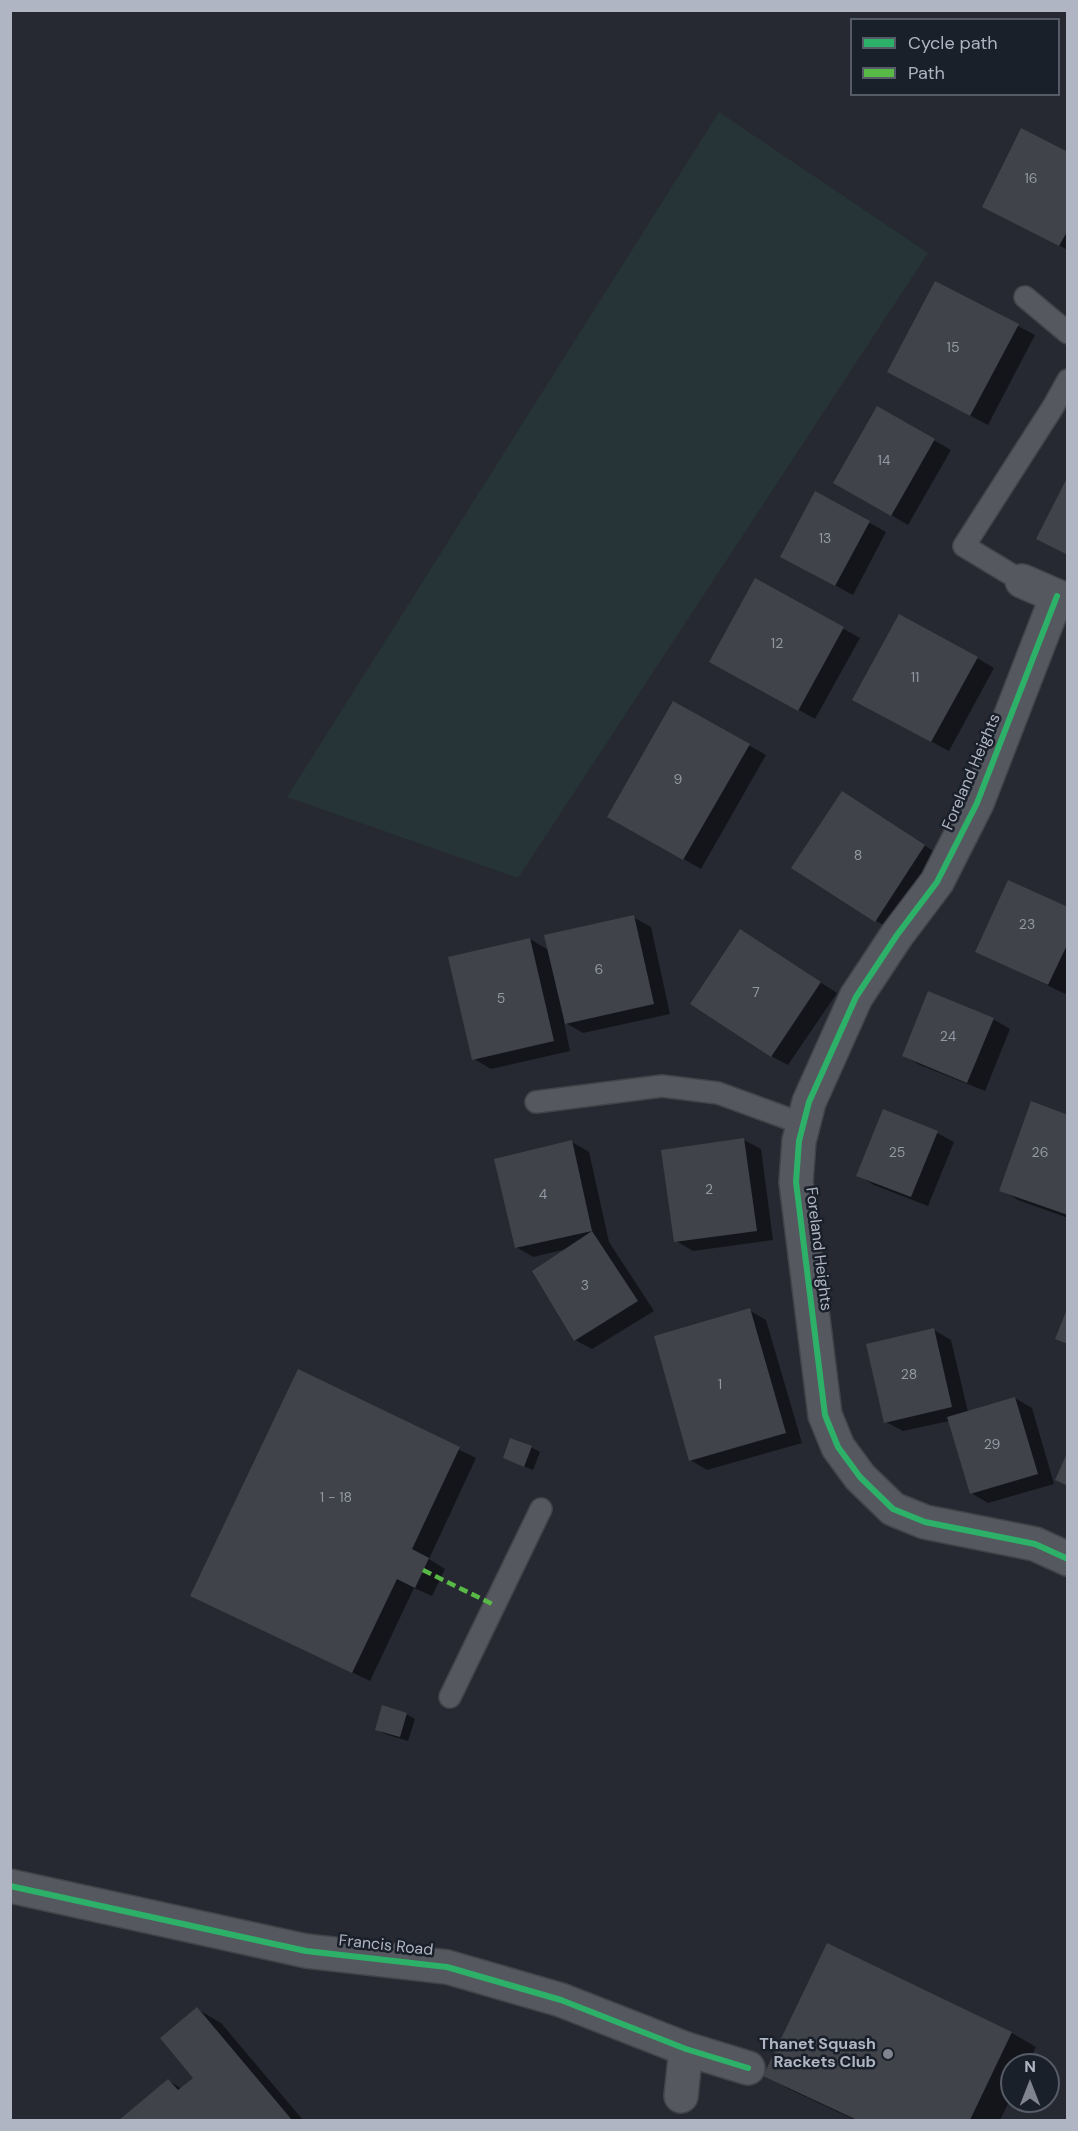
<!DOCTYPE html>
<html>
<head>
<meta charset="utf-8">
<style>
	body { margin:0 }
	#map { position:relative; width:1078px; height:2131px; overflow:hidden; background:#262931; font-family:"DM Sans",sans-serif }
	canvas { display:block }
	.frame { position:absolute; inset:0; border:12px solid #afb5c2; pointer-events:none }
	.legend { position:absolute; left:850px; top:18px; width:210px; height:78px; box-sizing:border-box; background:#1a202a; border:2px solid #565c67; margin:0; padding:8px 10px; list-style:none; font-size:18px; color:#afb5c2 }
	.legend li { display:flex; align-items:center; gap:12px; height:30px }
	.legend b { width:30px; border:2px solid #565c67 }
	.north { position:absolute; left:1000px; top:2053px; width:60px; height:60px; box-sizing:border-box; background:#1a202a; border:2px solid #565c67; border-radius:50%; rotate:0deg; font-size:16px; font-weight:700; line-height:24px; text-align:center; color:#afb5c2 }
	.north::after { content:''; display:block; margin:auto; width:21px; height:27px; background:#7f848f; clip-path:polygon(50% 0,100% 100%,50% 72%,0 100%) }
</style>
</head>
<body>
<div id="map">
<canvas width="1078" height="2131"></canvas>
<div class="frame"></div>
<ul class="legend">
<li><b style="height:8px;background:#2db169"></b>Cycle path</li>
<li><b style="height:8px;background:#58b947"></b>Path</li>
</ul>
<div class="north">N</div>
</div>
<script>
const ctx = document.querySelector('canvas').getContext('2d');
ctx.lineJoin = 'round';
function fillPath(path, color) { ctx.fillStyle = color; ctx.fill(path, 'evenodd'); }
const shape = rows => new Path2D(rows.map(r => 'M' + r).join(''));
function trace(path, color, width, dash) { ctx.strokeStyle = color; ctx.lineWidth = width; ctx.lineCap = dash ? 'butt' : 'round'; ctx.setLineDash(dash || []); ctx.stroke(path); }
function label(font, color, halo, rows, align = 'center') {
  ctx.font = font + ' "DM Sans",sans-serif'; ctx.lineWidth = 5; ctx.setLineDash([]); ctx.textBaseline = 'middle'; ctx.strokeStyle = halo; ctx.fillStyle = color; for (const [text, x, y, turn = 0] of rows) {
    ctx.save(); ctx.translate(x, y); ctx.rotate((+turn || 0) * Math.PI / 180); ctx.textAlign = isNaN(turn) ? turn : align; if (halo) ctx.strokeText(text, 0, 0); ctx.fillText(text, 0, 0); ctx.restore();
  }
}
const green = shape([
	[719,112,928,253,518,878,287,797]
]);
const shadow = shape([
	[1068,153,1068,250,1000,216],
	[1018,326,1035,335,988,425,905,381],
	[877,408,951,450,908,525,835,482],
	[816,493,886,532,853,595,799,566],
	[756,580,860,638,815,719,711,661],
	[977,658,994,668,949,751,871,709],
	[674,703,766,755,701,869,609,816],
	[859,803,941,856,893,930,876,921],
	[1068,909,1068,989,1065,994,977,951],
	[633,917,651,927,670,1014,583,1033,564,1022,570,1051,491,1069,474,1059,530,939,550,951],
	[741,931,837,993,788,1065,771,1056],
	[993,1019,1010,1029,985,1091,920,1065,904,1056],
	[1068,1116,1068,1218,1018,1200,1001,1190],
	[937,1133,954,1142,928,1206,874,1185,858,1175],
	[744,1140,761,1149,773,1240,693,1251,676,1241],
	[572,1142,589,1152,609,1242,654,1311,592,1349,575,1340,567,1249,533,1257,516,1247],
	[749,1310,766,1320,802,1443,707,1470,690,1460],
	[934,1330,951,1340,968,1412,1015,1398,1032,1408,1054,1484,988,1503,971,1493,949,1421,903,1431,886,1422],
	[299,1371,476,1458,429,1559,445,1569,432,1596,414,1588,370,1681,192,1595],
	[531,1447,540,1452,533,1470,504,1458],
	[406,1714,415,1719,408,1741,385,1734,376,1729],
	[828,1945,1012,2033,1036,2047,1027,2065,1012,2065,1012,2096,1000,2120,855,2120,789,2089,765,2075],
	[197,2009,221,2023,303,2120,121,2120,169,2081,182,2089,195,2078]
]);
const building = shape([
	[1021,128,1068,152,1068,230,1059,246,982,207],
	[935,281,1019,324,970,416,887,372],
	[877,406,935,439,891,516,833,483],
	[1068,476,1068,555,1036,539],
	[815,491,870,521,835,586,780,557],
	[755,578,844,627,798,711,709,662],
	[899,614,978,657,931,742,852,700],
	[673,701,750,744,683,860,607,817],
	[842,791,925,845,875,922,791,868],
	[1008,880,1068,907,1068,943,1048,985,975,952],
	[634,915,654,1004,565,1024,544,935],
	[740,929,821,982,771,1057,690,1004],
	[530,938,554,1041,472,1060,448,957],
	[928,991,994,1018,967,1083,902,1056],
	[1031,1101,1068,1115,1068,1215,999,1191],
	[883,1109,938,1131,911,1197,856,1176],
	[744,1138,757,1231,674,1242,661,1150],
	[572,1140,592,1231,515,1248,494,1159],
	[592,1231,638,1301,574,1341,532,1271],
	[750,1308,786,1433,689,1461,654,1336],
	[1067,1309,1068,1309,1068,1344,1055,1339],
	[934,1328,952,1407,884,1423,866,1344],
	[298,1369,460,1447,412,1549,429,1558,415,1588,397,1579,352,1673,190,1596],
	[1015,1397,1038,1474,970,1494,947,1417],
	[510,1438,532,1446,524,1467,503,1458],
	[1068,1451,1068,1486,1055,1480],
	[382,1705,407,1713,400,1737,375,1730],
	[827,1943,1012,2032,970,2120,857,2120,763,2076],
	[197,2007,292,2120,119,2120,168,2079,178,2090,193,2078,160,2038]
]);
const service = shape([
	[1025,297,1068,333],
	[1022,581,964,546,1053,407,1068,380],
	[536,1102,662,1086,718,1093,803,1124],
	[450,1697,541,1509]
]);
const minor = shape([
	[1022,581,1068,601],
	[1057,596,977,803,937,882,897,935,856,997,809,1102,799,1141,796,1182,825,1415,838,1447,860,1477,893,1509,925,1522,1035,1544,1068,1559],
	[10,1886,306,1951,447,1967,561,2000,686,2049,748,2068],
	[681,2096,686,2049]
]);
const quiet = shape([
	[423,1570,494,1605]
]);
const cycleway = shape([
	[1057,596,977,803,937,882,897,935,856,997,809,1102,799,1141,796,1182,825,1415,838,1447,860,1477,893,1509,925,1522,1035,1544,1068,1559],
	[10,1886,306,1951,447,1967,561,2000,686,2049,748,2068]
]);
const markers = [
	[888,2054,6,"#7f848f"]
];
const numberNames = [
	["16",1031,179],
	["15",953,348],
	["14",884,461],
	["13",825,539],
	["12",777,644],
	["11",915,678],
	["9",678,780],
	["8",858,856],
	["23",1027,925],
	["6",599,970],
	["7",756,993],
	["5",501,999],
	["24",948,1037],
	["25",897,1153],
	["26",1040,1153],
	["2",709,1190],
	["4",543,1195],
	["3",585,1286],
	["28",909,1375],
	["1",720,1385],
	["29",992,1445],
	["1 - 18",336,1498]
];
const streetNames = [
	["Foreland Heights",972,772,-67],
	["Foreland Heights",818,1249,83],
	["Francis Road",386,1946,6]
];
const poiNames = [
	["Thanet Squash",876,2045],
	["Rackets Club",876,2063]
];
fillPath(green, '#263438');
fillPath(shadow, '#0007');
fillPath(building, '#404349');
trace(service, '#42444a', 24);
trace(minor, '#42444a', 36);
trace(service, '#55585f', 21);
trace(minor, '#55585f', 33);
trace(quiet, '#58b947', 4.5, [9, 4.5]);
trace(cycleway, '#2db169', 6);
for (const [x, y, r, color] of markers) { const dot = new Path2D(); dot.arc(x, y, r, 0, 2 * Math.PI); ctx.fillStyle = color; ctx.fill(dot); trace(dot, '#1a202a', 2); }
label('14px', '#9398a4', null, numberNames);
label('16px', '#afb5c2', '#1a202a', streetNames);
label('bold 16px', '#afb5c2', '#1a202a', poiNames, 'right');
</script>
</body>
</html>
